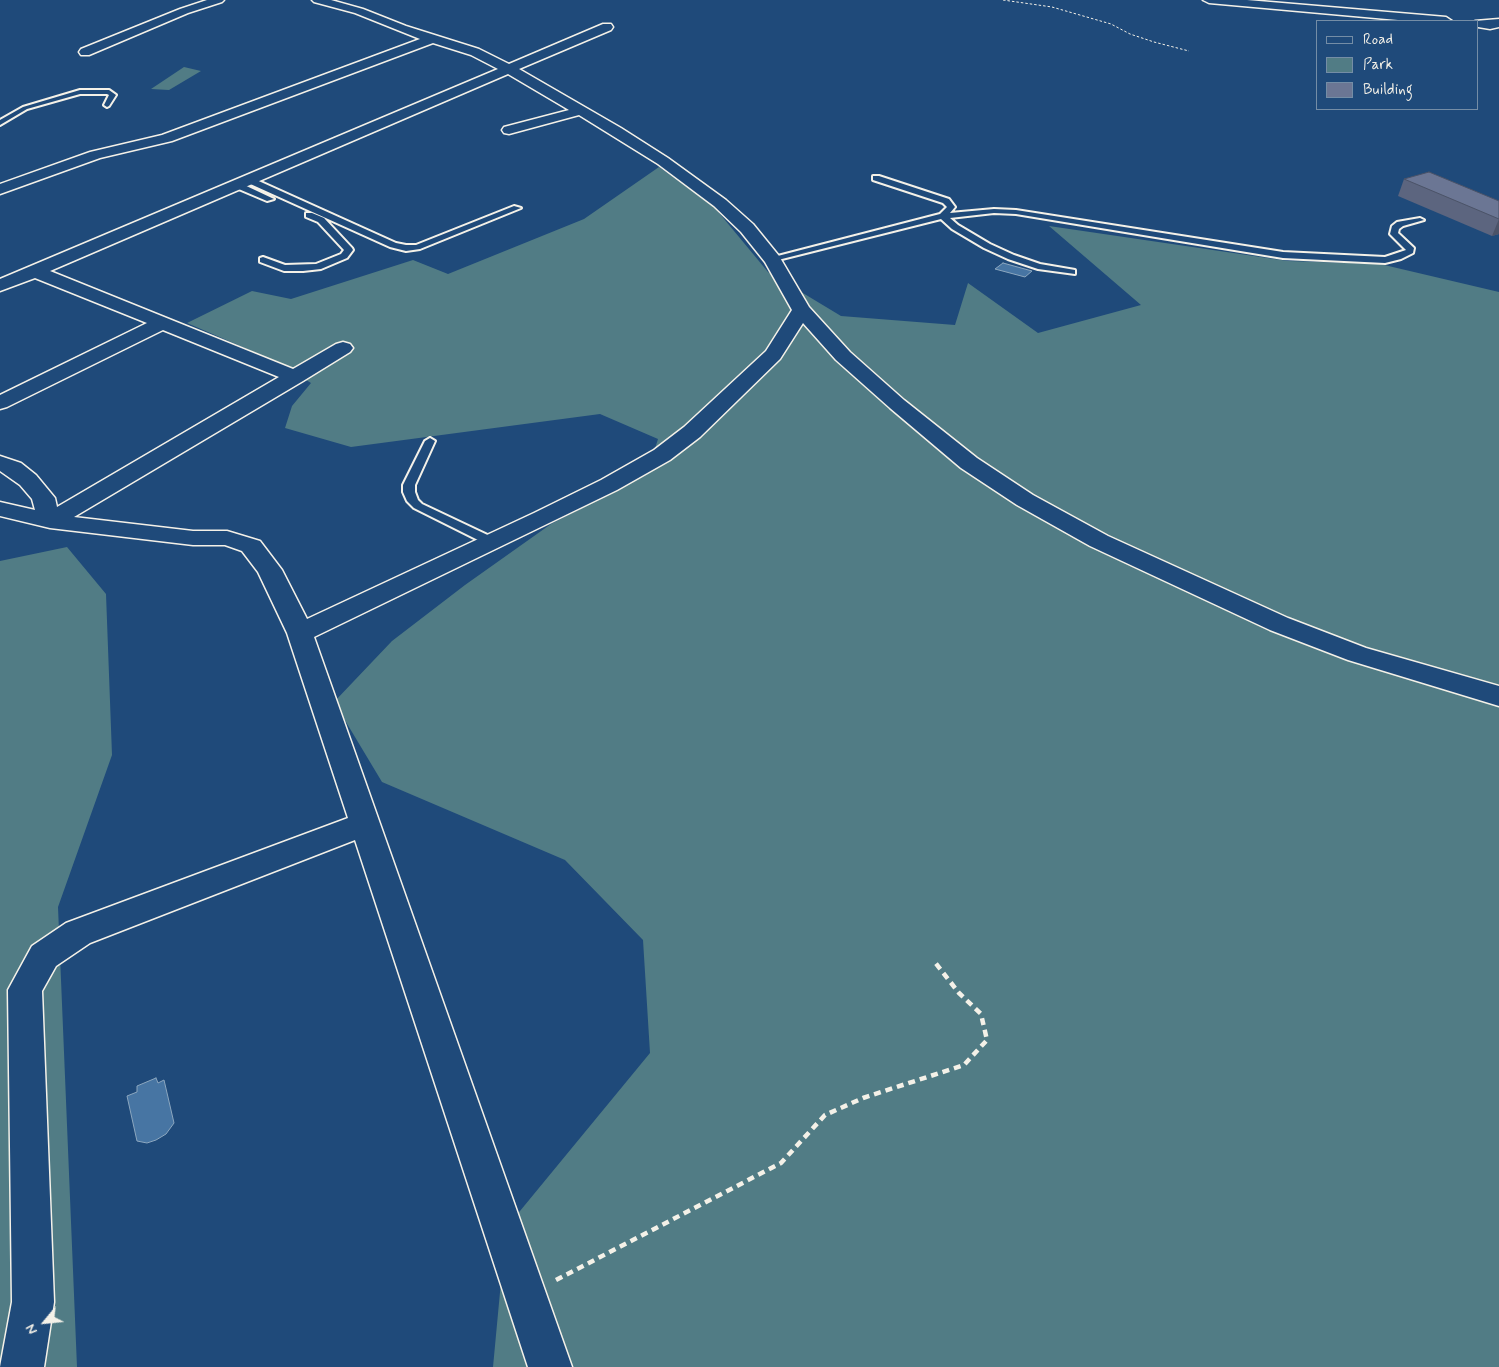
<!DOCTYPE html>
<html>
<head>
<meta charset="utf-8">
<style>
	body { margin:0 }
	#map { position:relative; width:1499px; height:1367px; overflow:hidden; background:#1f4a7a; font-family:Mynerve,sans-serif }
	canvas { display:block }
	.legend { position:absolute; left:1316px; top:20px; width:162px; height:90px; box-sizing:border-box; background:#1f4a7a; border:1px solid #748da6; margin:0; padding:6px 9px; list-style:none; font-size:15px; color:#f4f1e8 }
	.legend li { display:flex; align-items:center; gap:10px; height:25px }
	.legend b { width:25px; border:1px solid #748da6 }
	.north { position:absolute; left:20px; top:1297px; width:50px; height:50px; -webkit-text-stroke:4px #1f4a7a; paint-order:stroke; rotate:242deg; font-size:14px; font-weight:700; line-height:20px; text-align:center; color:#f4f1e8 }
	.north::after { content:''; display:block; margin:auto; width:18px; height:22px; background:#f4f1e8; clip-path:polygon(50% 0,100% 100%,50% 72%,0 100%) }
</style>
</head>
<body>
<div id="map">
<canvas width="1499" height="1367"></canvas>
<ul class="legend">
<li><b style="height:6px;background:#1f4a7a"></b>Road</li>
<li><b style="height:14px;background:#517c85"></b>Park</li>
<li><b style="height:14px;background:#6b7694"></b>Building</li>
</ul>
<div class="north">N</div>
</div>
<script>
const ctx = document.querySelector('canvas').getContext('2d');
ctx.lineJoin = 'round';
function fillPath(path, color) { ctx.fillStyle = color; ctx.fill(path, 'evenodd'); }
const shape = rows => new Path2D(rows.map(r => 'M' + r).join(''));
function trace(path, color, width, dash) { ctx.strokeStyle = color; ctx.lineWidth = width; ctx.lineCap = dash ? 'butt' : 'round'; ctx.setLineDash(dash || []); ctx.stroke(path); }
const green = shape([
	[184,67,201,71,169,90,151,89],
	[659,167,715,208,768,272,841,316,955,325,968,283,1038,333,1141,305,1049,226,1288,261,1380,264,1499,292,1499,1367,493,1367,506,1228,650,1053,643,940,565,860,382,782,334,702,392,641,465,585,551,524,647,474,658,439,600,414,351,447,285,428,292,406,311,383,275,361,187,323,252,291,291,299,413,260,448,274,584,219],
	[67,547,106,594,112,755,58,907,77,1367,0,1367,0,561]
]);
const water = shape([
	[1003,263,1032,271,1025,277,995,269,1003,263],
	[156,1078,158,1083,164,1080,174,1123,166,1134,156,1140,147,1143,137,1141,127,1096,137,1092,137,1086,156,1078]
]);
const pathFar1 = shape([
	[1003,0,1052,7,1111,24,1130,34,1154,42,1189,51]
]);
const path = shape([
	[556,1280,781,1163,825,1115,863,1098,964,1065,987,1040,981,1014,959,993,934,961]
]);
const service = shape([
	[80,90,109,90,116,95,109,106,107,107,104,105,109,95,107,94,80,94,27,109,0,125,0,120,23,107,80,90],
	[873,176,879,176,949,199,955,207,950,213,994,209,1016,210,1283,252,1385,257,1406,250,1390,234,1392,226,1397,222,1420,218,1424,220,1403,226,1399,229,1398,233,1414,248,1413,253,1401,259,1385,263,1283,258,1016,214,994,213,950,218,958,225,990,244,1014,255,1040,264,1075,270,1075,274,1038,269,1008,259,984,248,952,229,941,219,770,262,770,258,940,214,947,207,943,203,873,180,873,176],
	[246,178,252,178,396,243,406,245,416,245,514,206,521,208,420,249,406,251,390,247,246,182,246,178],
	[234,183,240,183,274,199,267,201,234,187,234,183],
	[306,213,312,213,324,218,352,248,353,250,347,258,321,269,303,271,284,271,260,262,260,258,263,257,285,265,316,264,341,254,344,250,318,222,306,217,306,213],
	[430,438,435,441,415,485,415,492,418,500,422,504,496,539,498,542,496,545,488,545,414,508,407,501,403,492,403,485,425,441,430,438]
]);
const minor = shape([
	[207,0,224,0,222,2,188,13,89,55,81,55,79,52,81,49,180,9,207,0],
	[312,0,331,0,363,9,406,26,479,49,509,64,603,24,611,24,613,27,611,30,519,69,621,128,668,158,726,200,753,224,779,256,809,307,850,352,904,400,977,458,1033,495,1108,536,1288,618,1366,648,1499,686,1499,706,1348,660,1270,630,1090,546,1017,505,961,468,890,408,836,360,803,323,780,359,700,437,670,460,617,490,314,637,572,1367,528,1367,355,840,90,943,56,966,42,991,54,1302,44,1367,0,1367,12,1302,8,990,32,946,66,923,348,818,287,633,258,572,242,551,225,545,193,545,50,528,0,516,0,502,35,510,32,499,20,485,0,471,0,456,21,463,36,475,55,498,57,507,279,377,163,330,7,407,0,409,0,395,147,323,35,278,0,291,0,279,498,69,471,55,433,43,172,141,100,158,0,194,0,184,90,152,162,135,420,39,355,13,314,2,312,0],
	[508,74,569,110,504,127,502,130,504,133,509,134,579,115,658,164,714,206,741,232,765,262,792,310,766,351,684,427,654,450,601,480,534,513,307,619,282,570,260,541,227,531,193,531,74,517,303,381,350,352,353,348,350,344,343,342,336,344,293,369,50,271,508,74],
	[1203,0,1247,0,1446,17,1452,21,1409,21,1209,3,1203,0],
	[1499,19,1499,27,1490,29,1478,27,1478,21,1475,21,1499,19]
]);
const wall = shape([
	[1404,179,1499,201,1499,234,1492,236,1398,196]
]);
const shadedWall = shape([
	[1499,219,1499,234,1492,236]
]);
const building = shape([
	[1429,172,1499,201,1499,219,1404,179,1429,172]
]);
fillPath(green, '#517c85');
fillPath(water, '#4775a3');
trace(water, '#8ca7bf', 1);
trace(service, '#f4f1e8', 4);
trace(minor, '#f4f1e8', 3);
trace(pathFar1, '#f4f1e8', 1, [2.5, 2]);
trace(path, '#f4f1e8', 4.5, [7, 5]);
fillPath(service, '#1f4a7a');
fillPath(minor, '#1f4a7a');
fillPath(wall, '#5c657f');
fillPath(shadedWall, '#4b5368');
fillPath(building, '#6b7694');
trace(building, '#4b5368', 1);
</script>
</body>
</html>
